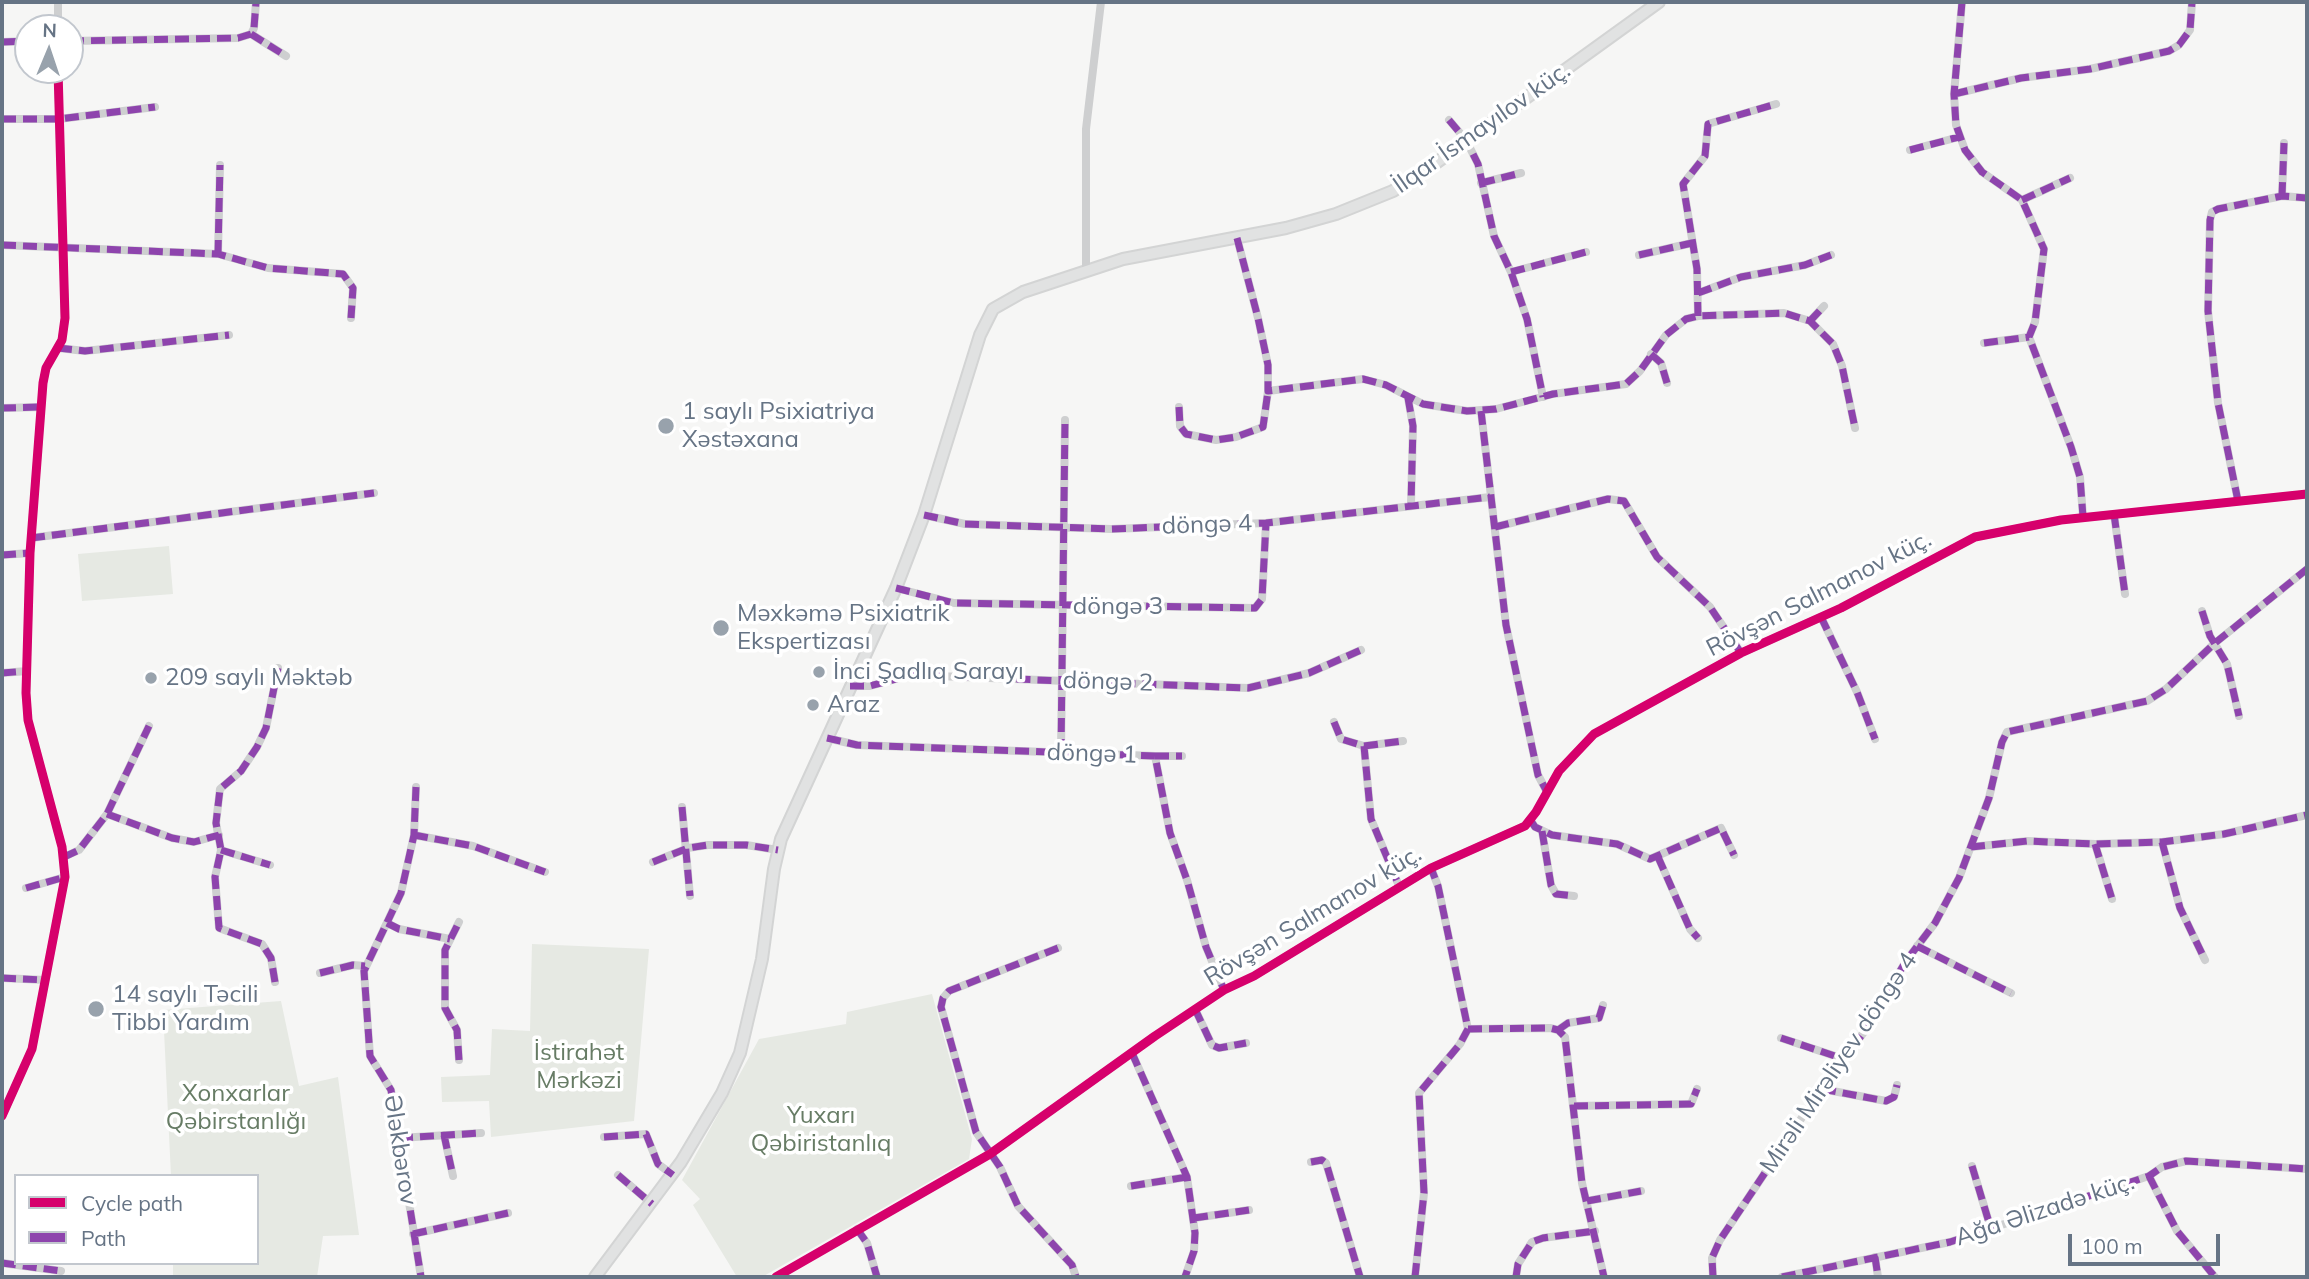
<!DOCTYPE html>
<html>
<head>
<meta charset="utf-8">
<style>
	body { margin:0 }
	#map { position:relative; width:2309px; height:1279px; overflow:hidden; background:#f6f6f5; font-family:Mulish,sans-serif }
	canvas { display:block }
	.frame { position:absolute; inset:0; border:4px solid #667485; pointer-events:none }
	.legend { position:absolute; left:14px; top:1174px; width:245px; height:91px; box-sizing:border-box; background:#fff; border:2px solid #c2c7ce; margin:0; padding:9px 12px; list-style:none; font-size:21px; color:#667485 }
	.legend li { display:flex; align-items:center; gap:14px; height:35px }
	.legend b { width:35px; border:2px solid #c2c7ce }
	.north { position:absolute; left:14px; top:14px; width:70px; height:70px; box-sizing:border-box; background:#fff; border:2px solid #c2c7ce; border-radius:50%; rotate:2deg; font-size:19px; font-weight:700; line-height:28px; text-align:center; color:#667485 }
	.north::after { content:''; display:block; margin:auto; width:24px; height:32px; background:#98a2ac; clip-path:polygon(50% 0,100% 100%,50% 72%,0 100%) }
	.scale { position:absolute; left:2068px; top:1234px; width:152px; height:32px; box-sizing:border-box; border:4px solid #667485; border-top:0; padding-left:9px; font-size:21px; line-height:24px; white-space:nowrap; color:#667485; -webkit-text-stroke:5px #fff; paint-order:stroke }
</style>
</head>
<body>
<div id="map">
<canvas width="2309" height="1279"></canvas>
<div class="frame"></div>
<ul class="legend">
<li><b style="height:9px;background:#d6006c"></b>Cycle path</li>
<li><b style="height:9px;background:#8e44ad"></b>Path</li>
</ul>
<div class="north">N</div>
<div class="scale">100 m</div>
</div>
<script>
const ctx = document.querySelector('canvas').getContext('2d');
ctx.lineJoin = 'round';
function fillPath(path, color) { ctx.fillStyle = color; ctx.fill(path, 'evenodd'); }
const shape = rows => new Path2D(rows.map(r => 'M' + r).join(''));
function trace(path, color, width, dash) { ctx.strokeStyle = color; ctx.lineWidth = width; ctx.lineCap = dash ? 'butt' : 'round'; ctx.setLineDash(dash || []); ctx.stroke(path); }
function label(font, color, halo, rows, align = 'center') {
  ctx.font = font + ' Mulish,sans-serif'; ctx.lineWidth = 7; ctx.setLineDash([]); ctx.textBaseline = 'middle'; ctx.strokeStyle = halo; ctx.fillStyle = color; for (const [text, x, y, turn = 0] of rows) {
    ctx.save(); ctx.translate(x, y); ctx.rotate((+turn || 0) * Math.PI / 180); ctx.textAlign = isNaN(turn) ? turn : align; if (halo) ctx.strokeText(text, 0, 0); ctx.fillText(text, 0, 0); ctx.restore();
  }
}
const green = shape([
	[169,546,173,594,82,601,78,554],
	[532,944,649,949,634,1121,491,1137,489,1101,442,1102,441,1077,490,1075,492,1029,530,1031],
	[932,994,972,1139,969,1159,762,1277,737,1277,693,1205,700,1199,682,1180,759,1039,846,1024,847,1012],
	[281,1001,299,1086,338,1077,359,1235,323,1236,317,1277,173,1277,173,1263,257,1263,257,1176,171,1176,163,1010]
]);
const minor = shape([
	[1962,2,1954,94,1956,125,1965,150,1982,172,2022,200,2044,249,2035,322,2029,337,2071,447,2080,477,2083,517],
	[58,28,58,2],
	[251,34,286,56],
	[70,41,238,38,251,34,254,28,256,2],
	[2,42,28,41],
	[1954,94,2021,78,2090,69,2169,51,2179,45,2190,30,2192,2],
	[2,119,59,119,155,107],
	[1449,120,1466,140,1478,164,1494,236,1511,272,1527,319,1543,397],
	[1910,150,1959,137],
	[1481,183,1521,173],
	[2282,196,2284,143],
	[2022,200,2070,178],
	[1237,238,1258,318,1268,365,1268,391,1363,379,1386,385,1423,404,1467,411,1496,409,1553,394,1626,384,1640,371,1666,335,1686,319,1698,316,1784,313,1810,321,1833,344,1842,366,1855,428],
	[2,245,218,254,268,268,343,274,353,288,351,318],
	[218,254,220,165],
	[1639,255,1692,243],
	[1086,270,1086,129,1101,2],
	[1511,272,1586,252],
	[1698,293,1741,277,1805,265,1831,255],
	[1698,316,1697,269,1683,184,1705,156,1708,124,1776,104],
	[1810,321,1824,306],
	[1984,343,2029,337],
	[58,348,85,351,229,335],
	[1651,354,1661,363,1667,383],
	[1408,398,1413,426,1411,504],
	[1179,407,1180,426,1186,434,1216,440,1236,437,1263,427,1268,391],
	[2,408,41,407],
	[1481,411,1506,625,1538,775,1546,790],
	[2238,501,2218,403,2208,311,2210,220,2212,212,2218,209,2282,196,2307,198],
	[2114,514,2125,594],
	[924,515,965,524,1111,529,1266,523,1490,497],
	[1495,527,1608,499,1624,501,1657,557,1710,607,1741,653],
	[31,538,374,493],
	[2,555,30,553],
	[896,588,954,603,1255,608,1262,599,1266,523],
	[2202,611,2210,636,2227,664,2239,716],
	[1821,617,1857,692,1875,739],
	[2,673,27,671],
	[850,686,870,686,911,675,1248,688,1309,673,1361,650],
	[1334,722,1341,739,1364,746,1371,819,1399,886],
	[827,738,857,745,1155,756,1170,833,1187,880,1206,947,1224,990],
	[1364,746,1403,741],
	[1061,753,1065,420],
	[1155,756,1182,756],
	[416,787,414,835,401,893,364,971,370,1056,391,1090,421,1277],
	[682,807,690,896],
	[107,814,172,838,194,842,219,835],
	[1531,821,1535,827,1552,835,1617,844,1650,859,1721,828,1734,855],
	[1542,831,1551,885,1556,894,1574,896],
	[414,835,473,846,545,872],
	[2162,842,2180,908,2205,960],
	[2095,844,2112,899],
	[1971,847,2028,841,2095,844,2162,842,2224,834,2307,815],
	[221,850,270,865],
	[64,857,79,850,107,814,149,726],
	[1658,857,1690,929,1698,938],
	[653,862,688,848,708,845,746,845,778,850],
	[26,888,65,877],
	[387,923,399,929,450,939],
	[1917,946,2011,993],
	[1058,948,949,991,943,998,941,1007,976,1132,1000,1167,1018,1206,1072,1265,1076,1277],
	[320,973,353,965,365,966],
	[2,978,45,980],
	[275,982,271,958,262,944,219,928,215,877,221,850,216,823,220,789,241,771,257,747,266,728,278,668],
	[1195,1009,1212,1045,1219,1048,1246,1043],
	[1468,1029,1550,1028,1558,1030,1565,1037,1582,1183,1604,1277],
	[1558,1030,1568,1023,1599,1018,1603,1005],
	[1781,1038,1844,1059],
	[1132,1053,1187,1177,1195,1233,1194,1251,1185,1277],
	[459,1060,457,1030,445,1008,445,950,459,922],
	[1822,1089,1886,1101,1894,1097,1897,1085],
	[1574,1106,1691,1104,1697,1089],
	[2,1116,32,1049,65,877,62,847,28,720,26,693,30,553,43,383,46,368,62,340,65,318,58,70],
	[444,1135,453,1176],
	[604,1137,646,1134,658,1164,673,1175],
	[399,1138,481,1133],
	[1311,1162,1322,1160,1326,1163,1360,1277],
	[1972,1166,1991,1229],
	[618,1175,652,1204],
	[2149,1176,2177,1231,2215,1277],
	[1131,1186,1187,1177],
	[1587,1201,1641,1191],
	[1194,1218,1249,1210],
	[857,1229,867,1243,877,1277],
	[413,1234,508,1213],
	[1875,1257,1878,1277],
	[2,1263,61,1271],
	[776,1277,990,1154,1155,1036,1224,990,1254,976,1431,868,1525,826,1536,812,1559,771,1594,734,1741,653,1841,608,1975,537,2061,520,2307,494],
	[1415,1277,1424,1193,1419,1093,1460,1044,1468,1029,1438,886,1431,868],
	[1516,1277,1518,1264,1532,1242,1543,1238,1595,1231],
	[1713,1277,1712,1258,1720,1240,1815,1098,1864,1032,1906,961,1935,923,1959,878,1989,798,2002,742,2007,732,2147,701,2166,689,2215,643,2307,569],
	[1782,1277,1950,1242,2149,1176,2162,1167,2186,1161,2307,1169]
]);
const secondary = shape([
	[595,1277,681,1162,722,1093,740,1053,762,959,774,869,781,839,896,588,924,515,980,335,993,309,1023,292,1123,259,1286,228,1336,214,1393,191,1429,168,1659,2]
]);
const quiet = shape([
	[1962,2,1954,94,1956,125,1965,150,1982,172,2022,200,2044,249,2035,322,2029,337,2071,447,2080,477,2083,517],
	[251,34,286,56],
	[70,41,238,38,251,34,254,28,256,2],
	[2,42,28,41],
	[1954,94,2021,78,2090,69,2169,51,2179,45,2190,30,2192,2],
	[2,119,59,119,155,107],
	[1449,120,1466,140,1478,164,1494,236,1511,272,1527,319,1543,397],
	[1910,150,1959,137],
	[1481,183,1521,173],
	[2282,196,2284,143],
	[2022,200,2070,178],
	[1237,238,1258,318,1268,365,1268,391,1363,379,1386,385,1423,404,1467,411,1496,409,1553,394,1626,384,1640,371,1666,335,1686,319,1698,316,1784,313,1810,321,1833,344,1842,366,1855,428],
	[2,245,218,254,268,268,343,274,353,288,351,318],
	[218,254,220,165],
	[1639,255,1692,243],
	[1511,272,1586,252],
	[1698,293,1741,277,1805,265,1831,255],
	[1698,316,1697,269,1683,184,1705,156,1708,124,1776,104],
	[1810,321,1824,306],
	[1984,343,2029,337],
	[58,348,85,351,229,335],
	[1651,354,1661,363,1667,383],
	[1408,398,1413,426,1411,504],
	[1179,407,1180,426,1186,434,1216,440,1236,437,1263,427,1268,391],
	[2,408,41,407],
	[1481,411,1506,625,1538,775,1546,790],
	[2238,501,2218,403,2208,311,2210,220,2212,212,2218,209,2282,196,2307,198],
	[2114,514,2125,594],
	[924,515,965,524,1111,529,1266,523,1490,497],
	[1495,527,1608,499,1624,501,1657,557,1710,607,1741,653],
	[31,538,374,493],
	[2,555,30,553],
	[896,588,954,603,1255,608,1262,599,1266,523],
	[2202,611,2210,636,2227,664,2239,716],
	[1821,617,1857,692,1875,739],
	[2,673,27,671],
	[850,686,870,686,911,675,1248,688,1309,673,1361,650],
	[1334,722,1341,739,1364,746,1371,819,1399,886],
	[827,738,857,745,1155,756,1170,833,1187,880,1206,947,1224,990],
	[1364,746,1403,741],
	[1061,753,1065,420],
	[1155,756,1182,756],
	[416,787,414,835,401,893,364,971,370,1056,391,1090,421,1277],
	[682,807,690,896],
	[107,814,172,838,194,842,219,835],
	[1531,821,1535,827,1552,835,1617,844,1650,859,1721,828,1734,855],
	[1542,831,1551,885,1556,894,1574,896],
	[414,835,473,846,545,872],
	[2162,842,2180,908,2205,960],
	[2095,844,2112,899],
	[1971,847,2028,841,2095,844,2162,842,2224,834,2307,815],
	[221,850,270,865],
	[64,857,79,850,107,814,149,726],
	[1658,857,1690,929,1698,938],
	[653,862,688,848,708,845,746,845,778,850],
	[26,888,65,877],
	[387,923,399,929,450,939],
	[1917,946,2011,993],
	[1058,948,949,991,943,998,941,1007,976,1132,1000,1167,1018,1206,1072,1265,1076,1277],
	[320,973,353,965,365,966],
	[2,978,45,980],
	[275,982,271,958,262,944,219,928,215,877,221,850,216,823,220,789,241,771,257,747,266,728,278,668],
	[1195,1009,1212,1045,1219,1048,1246,1043],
	[1468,1029,1550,1028,1558,1030,1565,1037,1582,1183,1604,1277],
	[1558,1030,1568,1023,1599,1018,1603,1005],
	[1781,1038,1844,1059],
	[1132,1053,1187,1177,1195,1233,1194,1251,1185,1277],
	[459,1060,457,1030,445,1008,445,950,459,922],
	[1822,1089,1886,1101,1894,1097,1897,1085],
	[1574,1106,1691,1104,1697,1089],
	[444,1135,453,1176],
	[604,1137,646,1134,658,1164,673,1175],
	[399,1138,481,1133],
	[1311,1162,1322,1160,1326,1163,1360,1277],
	[1972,1166,1991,1229],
	[618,1175,652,1204],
	[2149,1176,2177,1231,2215,1277],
	[1131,1186,1187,1177],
	[1587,1201,1641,1191],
	[1194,1218,1249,1210],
	[857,1229,867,1243,877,1277],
	[413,1234,508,1213],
	[1875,1257,1878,1277],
	[2,1263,61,1271],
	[1415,1277,1424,1193,1419,1093,1460,1044,1468,1029,1438,886,1431,868],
	[1516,1277,1518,1264,1532,1242,1543,1238,1595,1231],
	[1713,1277,1712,1258,1720,1240,1815,1098,1864,1032,1906,961,1935,923,1959,878,1989,798,2002,742,2007,732,2147,701,2166,689,2215,643,2307,569],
	[1782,1277,1950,1242,2149,1176,2162,1167,2186,1161,2307,1169]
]);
const cycleway = shape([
	[2,1116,32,1049,65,877,62,847,28,720,26,693,30,553,43,383,46,368,62,340,65,318,58,70],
	[776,1277,990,1154,1155,1036,1224,990,1254,976,1431,868,1525,826,1536,812,1559,771,1594,734,1741,653,1841,608,1975,537,2061,520,2307,494]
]);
const markers = [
	[666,426,9,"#98a2ac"],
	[721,628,9,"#98a2ac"],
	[819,672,7,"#98a2ac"],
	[151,678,7,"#98a2ac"],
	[813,705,7,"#98a2ac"],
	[96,1009,9,"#98a2ac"]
];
const streetNames = [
	["İlqar İsmayılov küç.",1482,128,-35],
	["döngə 4",1207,525,-2],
	["Rövşən Salmanov küç.",1819,594,-27],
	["döngə 3",1118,607],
	["döngə 2",1108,682,2],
	["döngə 1",1092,754,2],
	["Rövşən Salmanov küç.",1313,916,-31],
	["Mirəli Mirəliyev döngə 4",1839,1063,-56],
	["Ələkbərov",400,1150,81],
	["Ağa Əlizadə küç.",2045,1210,-18]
];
const poiNames = [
	["1 saylı Psixiatriya",682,412],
	["Xəstəxana",682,440],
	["Məxkəmə Psixiatrik",737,614],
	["Ekspertizası",737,642],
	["İnci Şadlıq Sarayı",833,672],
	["209 saylı Məktəb",165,678],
	["Araz",827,705],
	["14 saylı Təcili",112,995],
	["Tibbi Yardım",112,1023]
];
const parkNames = [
	["İstirahət",579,1053],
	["Mərkəzi",579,1081],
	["Xonxarlar",236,1094],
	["Qəbirstanlığı",236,1122],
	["Yuxarı",821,1116],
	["Qəbiristanlıq",821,1144]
];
fillPath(green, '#e6e9e3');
trace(secondary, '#d3d4d4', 14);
trace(minor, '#cecfd0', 8);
trace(secondary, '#e1e2e2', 10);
trace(quiet, '#8e44ad', 7, [14, 7]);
trace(cycleway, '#d6006c', 9);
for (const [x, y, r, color] of markers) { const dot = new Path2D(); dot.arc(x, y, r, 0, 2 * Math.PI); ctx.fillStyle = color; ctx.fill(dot); trace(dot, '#fff', 2.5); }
label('24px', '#667485', '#fff', streetNames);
label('24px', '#667485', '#fff', poiNames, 'left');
label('24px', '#677c65', '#fff', parkNames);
</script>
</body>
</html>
